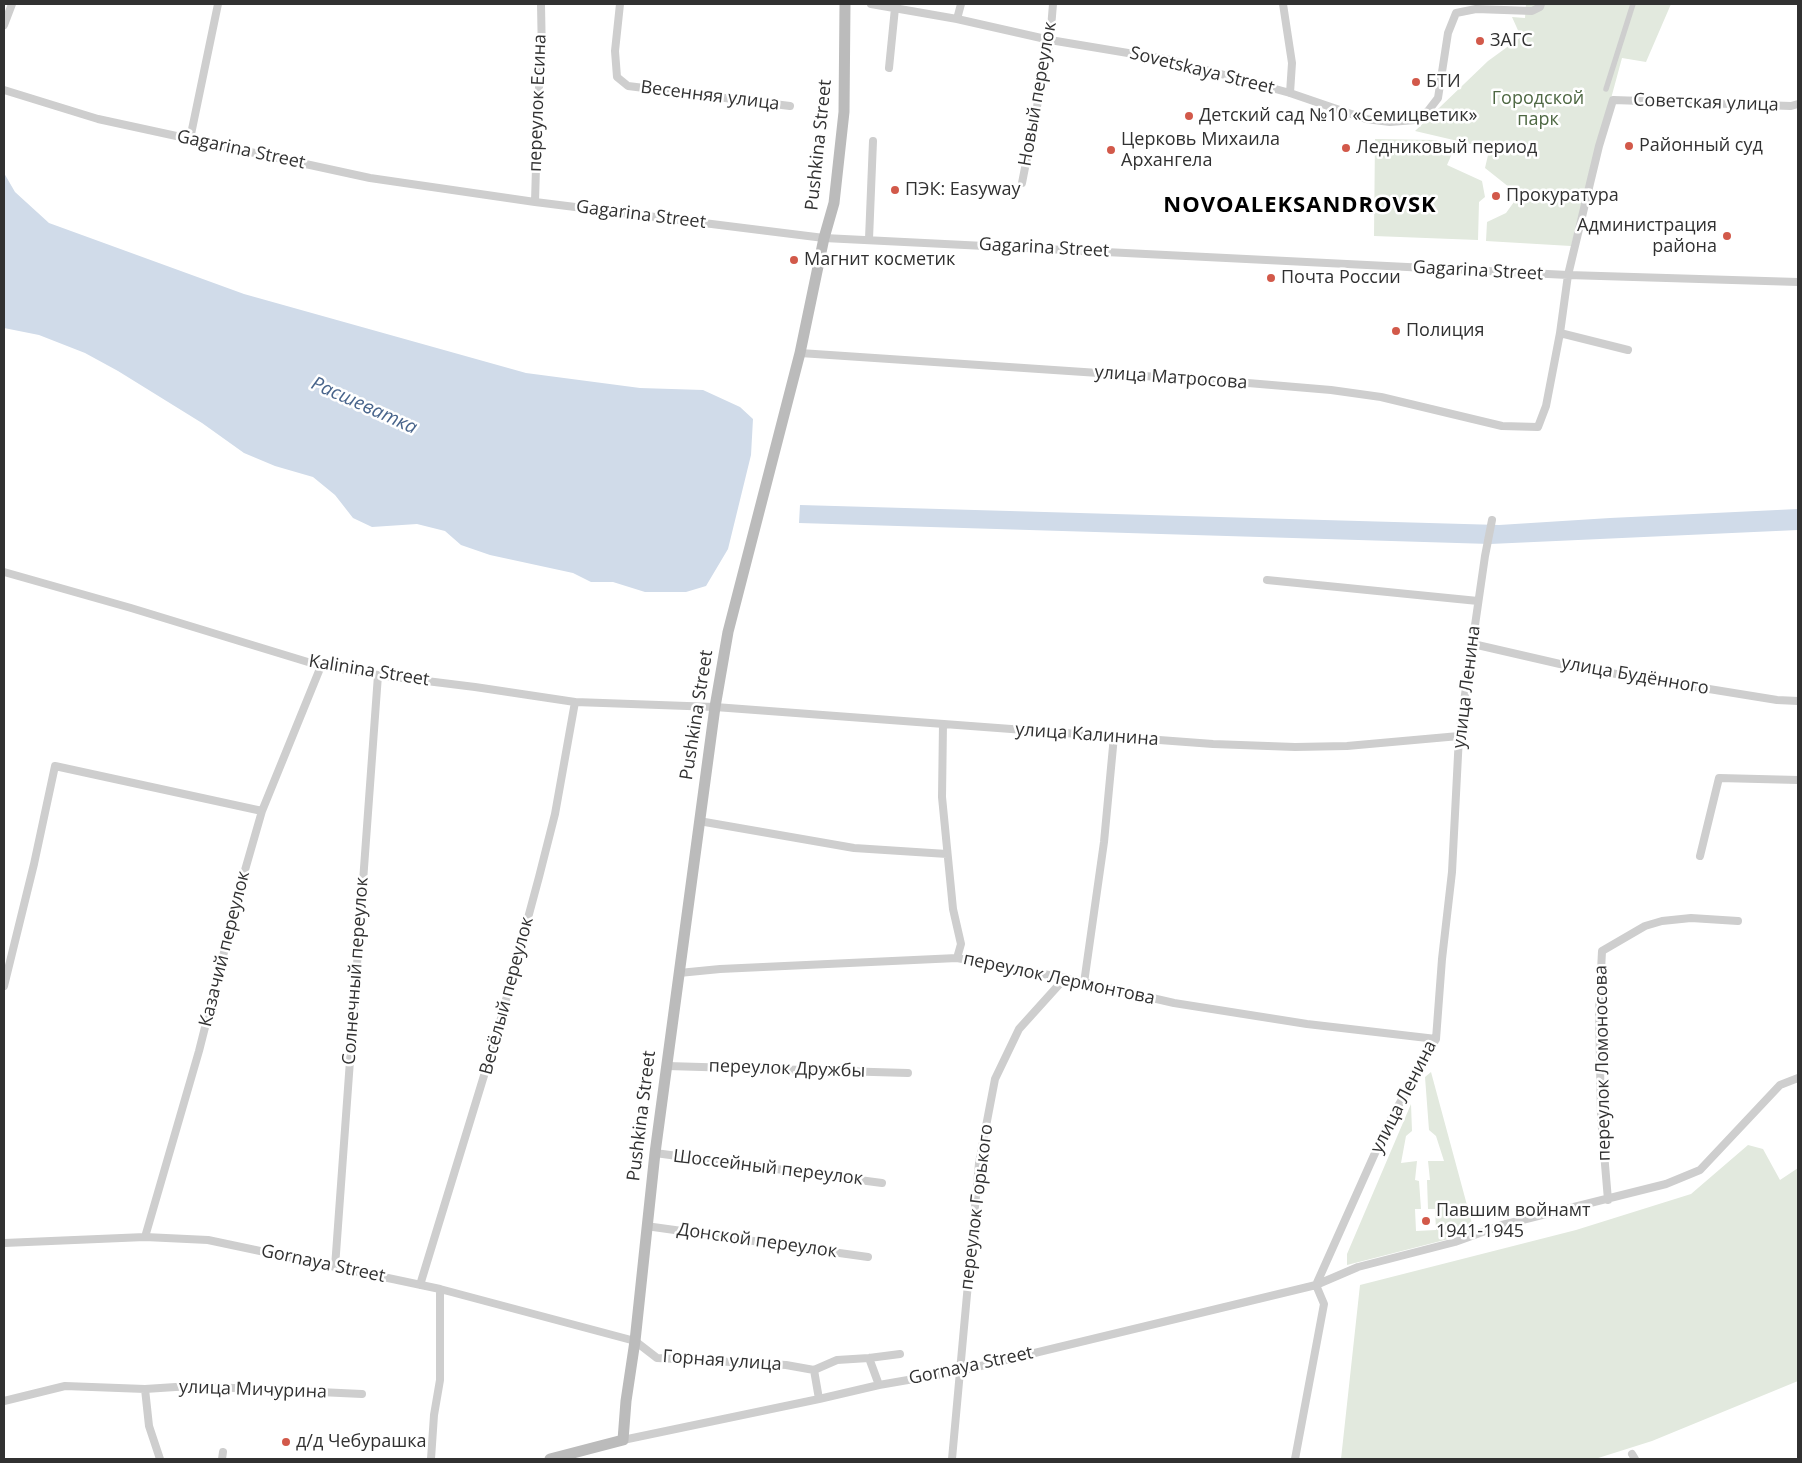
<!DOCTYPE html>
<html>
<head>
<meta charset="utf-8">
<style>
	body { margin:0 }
	#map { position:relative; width:1802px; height:1463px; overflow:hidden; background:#fff; font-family:"Open Sans",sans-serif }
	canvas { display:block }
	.frame { position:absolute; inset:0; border:5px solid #313131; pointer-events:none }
</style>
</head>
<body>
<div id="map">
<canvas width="1802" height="1463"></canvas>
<div class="frame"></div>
</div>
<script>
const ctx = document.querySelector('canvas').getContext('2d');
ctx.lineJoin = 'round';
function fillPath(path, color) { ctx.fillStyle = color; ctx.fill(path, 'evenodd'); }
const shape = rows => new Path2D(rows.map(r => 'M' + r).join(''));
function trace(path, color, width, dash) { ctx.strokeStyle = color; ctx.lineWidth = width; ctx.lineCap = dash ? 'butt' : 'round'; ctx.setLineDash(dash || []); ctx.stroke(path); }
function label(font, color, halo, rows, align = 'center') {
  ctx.font = font + ' "Open Sans",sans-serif'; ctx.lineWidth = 5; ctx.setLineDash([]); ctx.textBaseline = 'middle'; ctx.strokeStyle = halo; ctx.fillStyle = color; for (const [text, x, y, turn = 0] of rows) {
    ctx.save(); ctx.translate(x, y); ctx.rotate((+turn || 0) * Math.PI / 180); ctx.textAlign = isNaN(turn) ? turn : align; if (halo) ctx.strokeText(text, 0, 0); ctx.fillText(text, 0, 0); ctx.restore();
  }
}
const green = shape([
	[1526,4,1671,4,1646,62,1622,58,1571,246,1486,241,1487,222,1506,213,1519,195,1485,168,1488,155,1475,145,1415,131,1488,61,1521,37,1512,17,1525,18],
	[1375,139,1436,140,1454,149,1447,165,1482,181,1485,197,1479,202,1478,240,1374,236],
	[1431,1072,1474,1231,1472,1233,1347,1265,1347,1254,1411,1104,1412,1131,1406,1136,1401,1163,1417,1161,1415,1180,1419,1181,1421,1209,1415,1209,1416,1231,1436,1230,1435,1209,1428,1209,1427,1180,1430,1180,1428,1161,1444,1161,1436,1136,1429,1130,1425,1077],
	[1748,1145,1763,1149,1780,1180,1798,1168,1798,1381,1652,1441,1595,1459,1341,1459,1360,1285,1576,1230,1691,1194]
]);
const water = shape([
	[4,173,15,192,49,223,244,294,526,373,640,388,703,390,740,407,753,419,751,455,728,549,706,586,686,592,645,592,613,582,591,582,573,573,490,555,461,545,445,531,417,524,372,527,353,518,335,495,313,477,275,466,244,453,202,423,118,371,85,353,39,335,4,328],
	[800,505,1499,525,1610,518,1798,509,1798,530,1490,544,799,523]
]);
const pedestrian = shape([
	[1606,89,1633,4]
]);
const minor = shape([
	[620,4,615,51,617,77,628,86,790,106],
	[871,4,957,19,1050,40,1170,60,1290,93,1366,119,1390,122,1415,120,1428,111,1438,98,1448,33,1456,13,1476,9,1532,11,1540,7,1541,4],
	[1283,4,1292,63,1290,93],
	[957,19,961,4],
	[4,25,12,4],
	[889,68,895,8],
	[4,90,98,119,370,178,535,202,824,238,1568,275,1798,282],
	[190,139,218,4],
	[1022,183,1050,40,1053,4],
	[535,202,538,97,542,59,541,4],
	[869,239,873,141],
	[1560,333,1628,350],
	[800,353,1248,383,1331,390,1381,397,1502,426,1538,427,1546,406,1560,333,1568,275,1599,146,1613,100,1791,106,1798,104],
	[4,572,131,608,321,666,378,675,475,687,575,702,715,707,1213,744,1295,747,1347,746,1459,736],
	[1267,580,1478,601],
	[1473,644,1573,667,1777,700,1798,701],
	[943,724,942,797,953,909,961,944,957,958],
	[699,821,854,848,947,854],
	[1700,856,1719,778,1798,780],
	[679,973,720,969,957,958,1065,978,1174,1003,1307,1024,1436,1039],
	[1084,983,1104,842,1114,736],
	[4,986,34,864,55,766,262,811],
	[667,1066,908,1073],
	[655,1153,882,1183],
	[1608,1200,1601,1117,1599,1011,1602,951,1645,926,1662,921,1691,918,1738,921],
	[646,1226,868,1257],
	[145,1237,199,1051,243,877,262,811,321,666],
	[4,1243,145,1237,208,1240,440,1289,635,1341,657,1358,786,1365,814,1370,837,1360,869,1358,900,1354],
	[335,1267,378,675],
	[420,1285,497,1033,539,877,555,814,575,702],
	[869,1358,879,1385],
	[814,1370,819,1399],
	[4,1401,65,1386,145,1389],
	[623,1440,819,1399,879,1385,960,1371,1316,1285,1358,1267,1455,1242,1502,1225,1666,1184,1700,1170,1780,1085,1798,1078],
	[1632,1454,1635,1459],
	[160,1459,149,1426,145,1389,191,1386,362,1394],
	[222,1459,223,1452],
	[431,1459,434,1415,440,1380,440,1289],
	[952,1459,979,1163,995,1079,1019,1029,1065,978],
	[1295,1459,1324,1304,1316,1285,1388,1124,1436,1039,1442,959,1452,872,1459,736,1485,556,1492,520]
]);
const secondary = shape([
	[550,1459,623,1440,626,1401,635,1341,655,1153,715,707,728,632,800,353,824,238,834,203,844,112,845,4]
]);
const markers = [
	[1480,41,5,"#d2594a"],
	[1416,82,5,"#d2594a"],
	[1189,116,5,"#d2594a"],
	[1629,146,5,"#d2594a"],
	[1346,148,5,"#d2594a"],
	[1111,150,5,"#d2594a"],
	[895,190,5,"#d2594a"],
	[1496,196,5,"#d2594a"],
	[1727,236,5,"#d2594a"],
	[794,260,5,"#d2594a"],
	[1271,278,5,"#d2594a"],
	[1396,331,5,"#d2594a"],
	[1426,1221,5,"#d2594a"],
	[286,1442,5,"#d2594a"]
];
const poiNames = [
	["ЗАГС",1490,41],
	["БТИ",1426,82],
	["Детский сад №10 «Семицветик»",1199,116],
	["Церковь Михаила",1121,140],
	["Архангела",1121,161],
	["Районный суд",1639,146],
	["Ледниковый период",1356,148],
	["ПЭК: Easyway",905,190],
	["Прокуратура",1506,196],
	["Администрация",1717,226,"right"],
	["района",1717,247,"right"],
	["Магнит косметик",804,260],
	["Почта России",1281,278],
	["Полиция",1406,331],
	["Павшим войнамт",1436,1211],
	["1941-1945",1436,1232],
	["д/д Чебурашка",296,1442]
];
const streetNames = [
	["Sovetskaya Street",1202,71,14],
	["Новый переулок",1038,94,-80],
	["Весенняя улица",710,96,7],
	["переулок Есина",538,103,-88],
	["Советская улица",1706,103,2],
	["Pushkina Street",819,145,-84],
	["Gagarina Street",241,150,12],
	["Gagarina Street",641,215,7],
	["Gagarina Street",1044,248,3],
	["Gagarina Street",1478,271,3],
	["улица Матросова",1171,378,4],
	["Kalinina Street",369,671,9],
	["улица Будённого",1635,676,10],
	["улица Ленина",1467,687,-83],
	["Pushkina Street",697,715,-81],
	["улица Калинина",1087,735,4],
	["Казачий переулок",225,949,-76],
	["Солнечный переулок",356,971,-86],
	["переулок Лермонтова",1059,979,12],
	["Весёлый переулок",507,996,-75],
	["переулок Ломоносова",1603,1063,-91],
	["переулок Дружбы",787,1069,2],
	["улица Ленина",1404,1097,-63],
	["Pushkina Street",642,1116,-83],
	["Шоссейный переулок",768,1168,7],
	["переулок Горького",977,1207,-83],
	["Донской переулок",757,1241,8],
	["Gornaya Street",323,1264,12],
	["Горная улица",722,1361,4],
	["Gornaya Street",971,1366,-12],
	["улица Мичурина",253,1390,2]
];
const parkNames = [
	["Городской",1538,99],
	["парк",1538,120]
];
const waterNames = [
	["Расшеватка",364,406,24]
];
const districtNames = [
	["NOVOALEKSANDROVSK",1300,206]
];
fillPath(green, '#e2e9de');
fillPath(water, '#d0dbe9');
trace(pedestrian, '#cecece', 5.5);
trace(minor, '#cecece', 8);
trace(secondary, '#bbb', 11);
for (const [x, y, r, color] of markers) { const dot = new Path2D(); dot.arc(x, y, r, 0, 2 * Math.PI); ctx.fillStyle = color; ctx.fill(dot); trace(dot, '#fff', 2); }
label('18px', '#313131', '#fff', poiNames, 'left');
label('18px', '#313131', '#fff', streetNames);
label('18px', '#4e6843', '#fff', parkNames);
label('italic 19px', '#48648b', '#fff', waterNames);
ctx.letterSpacing = '1px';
label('bold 22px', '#000', '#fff', districtNames);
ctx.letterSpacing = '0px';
</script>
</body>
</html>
